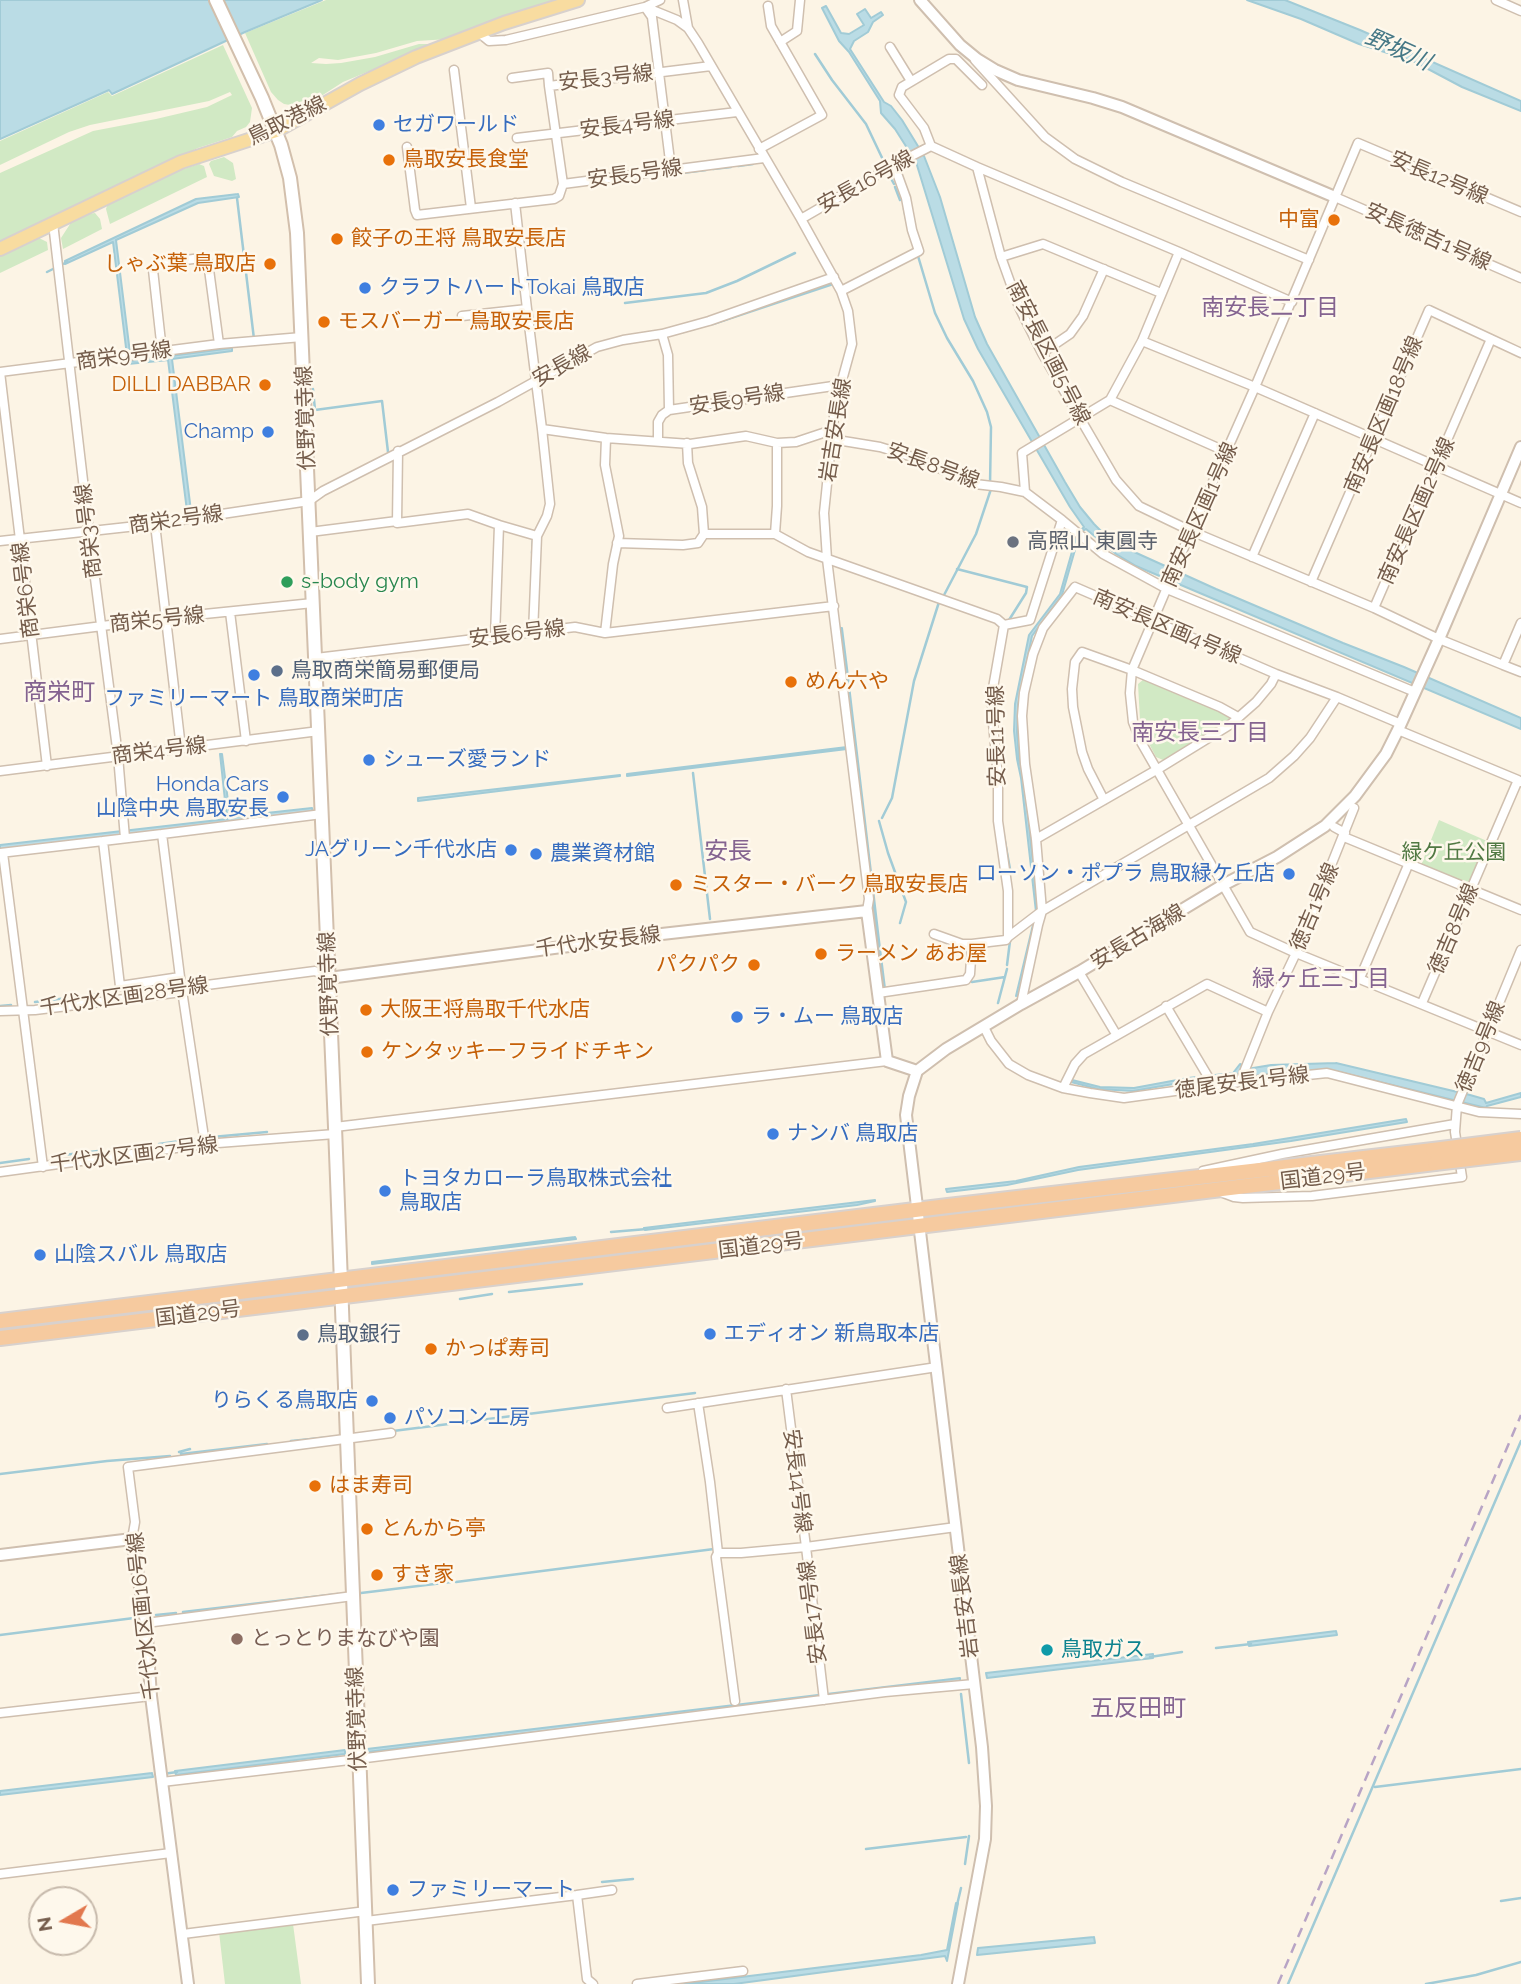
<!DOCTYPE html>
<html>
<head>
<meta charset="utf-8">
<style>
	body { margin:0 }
	#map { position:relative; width:1521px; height:1984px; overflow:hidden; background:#fcf4e5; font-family:Raleway,sans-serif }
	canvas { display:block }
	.north { position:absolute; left:28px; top:1886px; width:70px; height:70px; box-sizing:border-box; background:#fef8ec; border:2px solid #c7baac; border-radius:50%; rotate:260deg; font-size:19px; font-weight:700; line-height:28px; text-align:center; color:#745c4b }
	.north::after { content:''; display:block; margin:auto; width:24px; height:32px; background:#e2784e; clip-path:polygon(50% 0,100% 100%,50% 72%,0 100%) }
</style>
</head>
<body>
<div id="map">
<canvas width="1521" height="1984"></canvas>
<div class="north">N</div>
</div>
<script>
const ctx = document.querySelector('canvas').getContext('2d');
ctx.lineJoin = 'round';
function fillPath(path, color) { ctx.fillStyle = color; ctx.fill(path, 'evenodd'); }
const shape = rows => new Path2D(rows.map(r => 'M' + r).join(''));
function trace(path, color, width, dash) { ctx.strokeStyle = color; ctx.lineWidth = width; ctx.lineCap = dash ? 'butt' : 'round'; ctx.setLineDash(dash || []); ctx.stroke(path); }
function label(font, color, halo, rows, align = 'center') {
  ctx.font = font + ' Raleway,"Noto Sans JP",sans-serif'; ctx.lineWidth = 5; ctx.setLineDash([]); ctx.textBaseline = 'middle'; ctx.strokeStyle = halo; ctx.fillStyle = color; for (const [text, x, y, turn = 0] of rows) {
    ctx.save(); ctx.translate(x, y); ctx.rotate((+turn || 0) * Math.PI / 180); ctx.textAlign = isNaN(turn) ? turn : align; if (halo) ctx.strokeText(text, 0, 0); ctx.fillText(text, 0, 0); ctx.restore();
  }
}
const green = shape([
	[326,0,564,0,449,39,417,41,376,53,338,60,319,58,311,63,326,64,341,63,375,57,419,44,435,44,343,82,312,102,303,101,290,105,284,104,278,100,271,92,245,33],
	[223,45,252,108,250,122,246,127,237,131,232,137,198,148,0,242,0,173,93,131,156,119,207,107,232,95,230,92,209,101,90,125,69,132,0,165,0,141,108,92,112,96],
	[224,157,233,163,236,179,232,181,214,176,209,164,211,161],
	[199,164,204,166,207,177,110,224,106,209,108,203,172,173],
	[95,213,100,219,102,229,63,249,61,238,72,221,88,214],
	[37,237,47,242,48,250,0,273,0,256],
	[1144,679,1229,716,1230,720,1163,760,1156,757,1144,734,1140,720,1138,684],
	[1439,820,1487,841,1470,881,1464,883,1421,865],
	[794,1234,796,1235,507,1271,454,1274,454,1272,759,1235],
	[210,1304,212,1307,0,1332,0,1327,145,1309,175,1308],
	[293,1924,301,1984,225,1984,219,1932]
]);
const water = shape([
	[0,0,322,0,245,32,112,94,109,90,0,139,0,0],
	[1247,0,1285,0,1360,30,1521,101,1521,111,1462,87,1413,61,1359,44,1301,19,1247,0],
	[826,6,841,33,849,34,864,25,857,14,865,9,871,18,881,12,883,15,873,22,868,32,854,41,850,49,884,102,891,106,902,120,924,156,940,197,975,317,987,344,1065,482,1080,507,1094,524,1104,534,1132,551,1216,589,1343,643,1404,667,1521,718,1521,729,1136,566,1116,554,1086,529,1082,531,1081,530,1084,527,1070,507,978,349,964,319,916,162,895,129,881,113,880,101,849,52,839,41,822,8,826,6],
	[238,194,239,197,198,203,116,240,131,361,232,348,232,351,172,359,191,511,187,511,168,360,128,364,113,242,65,264,65,261,196,199,238,194],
	[1077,534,1079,536,1062,595,1032,636,1018,705,1017,732,1019,759,1024,778,1038,912,1019,995,1016,996,1036,912,1021,778,1017,759,1014,731,1015,704,1029,635,1060,594,1077,534],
	[840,628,842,628,847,668,880,948,885,988,883,989,840,628],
	[847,747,847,749,627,776,627,774,847,747],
	[220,754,222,754,230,817,312,808,313,813,0,850,0,845,227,819,220,754],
	[620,775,620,776,418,801,418,798,620,775],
	[1336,1063,1470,1095,1484,1099,1486,1103,1521,1093,1521,1097,1487,1106,1486,1108,1335,1071,1273,1073,1256,1076,1214,1077,1133,1091,1098,1089,1071,1082,1072,1080,1100,1087,1134,1088,1188,1078,1233,1073,1240,1064,1242,1065,1241,1070,1271,1065,1336,1063],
	[1406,1119,1407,1122,1291,1141,1078,1170,1007,1185,947,1192,946,1189,1016,1181,1079,1167,1253,1144,1406,1119],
	[875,1200,875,1201,857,1205,645,1230,644,1228,875,1200],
	[575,1237,576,1239,372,1264,372,1262,575,1237],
	[1336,1631,1337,1635,1249,1646,1248,1642,1336,1631],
	[1153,1654,1153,1658,987,1678,986,1673,1153,1654],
	[960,1678,960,1682,367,1752,367,1749,960,1678],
	[345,1750,345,1754,176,1775,175,1771,345,1750],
	[152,1773,153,1777,0,1795,0,1791,152,1773],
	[956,1903,958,1903,947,1961,945,1956,734,1984,684,1984,921,1955,947,1950,956,1903],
	[1094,1937,1095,1943,977,1955,978,1948,1094,1937]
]);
const stream = shape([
	[815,54,832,80,866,124,885,164],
	[738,166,753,164],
	[713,169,731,167],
	[682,173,706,170],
	[889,175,894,184],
	[895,187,900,200],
	[237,198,254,339],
	[904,209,907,223],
	[918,256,935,313,947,338,973,381,987,412,991,427,990,485],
	[47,272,67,262],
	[625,303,706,293,737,281,795,253],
	[713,324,833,284],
	[683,332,697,328],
	[313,389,315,410,382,401,388,452],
	[532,553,533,538],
	[957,569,1027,587,1026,593,1009,620],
	[943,597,976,534,991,489],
	[693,773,710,919],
	[1001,779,1001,807],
	[882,818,892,798,914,681,939,602],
	[879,821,888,853,906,902,900,923],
	[1003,831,1010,869],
	[1007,965,1010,941],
	[972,982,1005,977],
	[184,984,197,983],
	[126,991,175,984],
	[35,1002,117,992],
	[998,1003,1007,969],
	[0,1006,11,1005],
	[212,1137,267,1132],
	[159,1144,194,1139],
	[137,1147,149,1145],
	[108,1150,127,1148],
	[55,1156,98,1151],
	[0,1163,29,1159],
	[611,1232,647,1229],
	[509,1292,582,1284],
	[460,1299,492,1294],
	[393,1431,695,1393],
	[291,1441,331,1437],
	[179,1452,190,1449],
	[181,1454,267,1444],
	[0,1474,107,1461,170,1456],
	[456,1582,714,1549],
	[361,1593,451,1582],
	[183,1612,338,1594],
	[156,1615,176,1613],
	[0,1635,134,1618],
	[1216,1648,1251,1644],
	[1150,1657,1182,1652],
	[961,1694,969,1763],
	[163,1774,177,1772],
	[1375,1787,1521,1769],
	[866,1849,966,1837],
	[965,1864,969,1836],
	[602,1882,633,1879],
	[1501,1901,1521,1898],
	[957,1905,961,1888],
	[1288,1984,1521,1441],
	[1426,1984,1476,1975,1521,1962]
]);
const minor = shape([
	[660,0,645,7,652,17,671,169],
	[683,0,688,28],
	[1496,0,1521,11],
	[478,32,489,41,506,40,645,7,677,20,688,28,698,43,801,219,841,291,848,311,852,344,835,406,824,513,827,559,869,899,867,911],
	[780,42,797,31,800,0],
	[890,47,911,81],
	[975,60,1045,137,1075,159,1122,182,1309,260],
	[454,70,471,208],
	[512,78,548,73,549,86,711,66],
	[549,86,563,184,764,158],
	[517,138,737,112],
	[407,147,415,210,417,215,554,199,559,196,563,184],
	[759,149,822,115,771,26,768,6],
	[977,167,931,146,924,128,899,95,902,87,949,59,956,59,982,85],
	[1335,197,1521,278],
	[515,203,527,309],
	[801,219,894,165,931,146],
	[53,223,89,532,118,756,125,838],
	[1001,257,1043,244,1161,293],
	[841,291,919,251,912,230,906,198,894,165],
	[1292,302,1179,252,977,167,1001,257,1019,307,1042,353,1116,480,1139,506,1191,531,1374,608,1491,339,1521,353],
	[462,316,527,309,542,429,606,438,690,444,746,436,777,443,796,442,832,430],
	[662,334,668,355,669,410],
	[1142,341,1255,387,1358,143,1521,212],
	[162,351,153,270,158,263,202,258,208,262,219,344],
	[1042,353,1070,334,1083,316,1104,269],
	[0,372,47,766],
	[0,372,219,344,302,337],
	[1110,400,1227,452],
	[831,439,880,447,916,458,975,484,1001,487,1025,492,1062,520,1030,620,1004,625],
	[658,441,658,422,662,415,669,410,840,385],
	[687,443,688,463,702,507,704,534],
	[777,443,777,506,775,534,808,552,997,619,1004,625,993,688,992,712,998,778,998,821,1008,891,1008,937,1006,940,972,944,970,974,966,980,878,993],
	[398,451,397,523,468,514,499,525,495,637],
	[1025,492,1022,453,1110,400,1142,341,1179,252],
	[1521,503,1255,387,1191,531,1132,670,1130,693,1133,722,1141,742,1250,932,1296,953,1521,1045],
	[1062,520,1103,554,1167,589,1415,692],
	[155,524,181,748],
	[499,525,537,536],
	[310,532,397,521],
	[0,541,155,524,309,501,323,491,498,402,597,347,623,340,662,334,709,321,834,277],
	[617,543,683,545,698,543,704,534,775,534],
	[1252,557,1315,413],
	[1311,582,1429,310,1491,339],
	[1075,587,1276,674,1337,697,1310,738,1294,756,1269,778,1042,911,1036,839,1025,764,1022,716,1024,693,1033,654,1043,628,1075,587],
	[1374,608,1439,639,1503,665],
	[230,612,246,741],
	[1521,623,1503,665,1521,672],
	[533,633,537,536,547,516,550,504,542,429],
	[605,633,834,606],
	[0,639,165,618,313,603],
	[316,658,575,627,605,633,613,564,619,536,605,465,606,438],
	[1337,697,1401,724],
	[1398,730,1518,780],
	[0,771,319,731],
	[1104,800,1088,769,1082,752,1073,707,1072,689,1075,662,1082,652,1132,670,1220,707,1238,717],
	[1334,827,1345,833],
	[162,834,322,814],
	[1344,837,1521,910],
	[1036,839,1158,769,1231,724,1256,702,1271,684,1276,674],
	[0,853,103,841,162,834,180,977,120,986,103,841],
	[3,853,43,1167],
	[934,934,962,944,972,944],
	[1008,937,1042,911],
	[1079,972,1116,1034],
	[180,977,205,1144],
	[1360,978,1409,863],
	[1422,1003,1518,780,1521,782],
	[1021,1004,1038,925,1042,911],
	[1166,1006,1213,1085],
	[0,1011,35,1010,182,992,199,986,315,971,329,978],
	[984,1027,991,1041,1009,1064,1028,1075,1063,1088,1090,1093,1124,1098,1240,1082,1327,1073,1479,1112,1521,1114],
	[1240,1082,1268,1012,1296,953,1354,808],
	[1063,1088,1075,1064,1084,1054,1207,984,1268,1012],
	[335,1127,887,1061],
	[1203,1171,1282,1154,1455,1124],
	[0,1172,205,1144,335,1134],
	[1218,1191,1234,1197,1243,1198,1312,1196,1462,1177,1455,1132,1457,1105,1521,950],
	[786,1389,806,1547,956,1527],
	[698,1403,710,1482,718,1553,716,1557,735,1701],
	[667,1408,937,1367],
	[132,1539,135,1522,128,1467,391,1433],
	[718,1553,741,1553,806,1547,824,1700],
	[146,1623,353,1596],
	[0,1713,151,1696],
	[162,1782,358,1759,885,1692,974,1684],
	[0,1874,171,1853],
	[577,1895,612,1890],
	[366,1921,577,1895,587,1979,593,1984],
	[183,1934,366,1911],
	[637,1984,743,1971]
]);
const tertiary = shape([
	[920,0,960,45,977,59,995,70,1018,80,1093,98,1122,107,1335,197],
	[329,978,644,936,867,911,887,1061,917,1071],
	[917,1071,909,1096,906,1115,982,1747,986,1806,985,1839,958,1984],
	[917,1071,946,1049,1021,1004,1079,972,1223,885,1277,857,1325,826,1355,796,1386,754,1398,730,1439,639,1521,447],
	[0,1555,132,1539,146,1623,151,1696,188,1984]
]);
const secondary = shape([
	[216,0,262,98,281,145,290,178,297,233,335,1127,368,1984]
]);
const primary = shape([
	[0,249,181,162,276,131,360,84,416,57,504,23,578,0]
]);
const trunk = shape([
	[0,1321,948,1206,1433,1150],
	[0,1338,1435,1163]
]);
const rail = shape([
	[1278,1984,1521,1415]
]);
const trunkBridge = shape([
	[1433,1150,1521,1139],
	[1435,1163,1521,1153]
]);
const markers = [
	[379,125,7,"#3f7fe0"],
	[389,160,7,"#e8710a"],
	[1334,220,7,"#e8710a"],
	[337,239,7,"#e8710a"],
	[270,264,7,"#e8710a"],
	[365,288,7,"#3f7fe0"],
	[324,322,7,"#e8710a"],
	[265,385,7,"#e8710a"],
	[268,432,7,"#3f7fe0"],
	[1013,542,7,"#6b7280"],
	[287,582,7,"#2e9e5b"],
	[277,671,7,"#5c6f8a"],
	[254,675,7,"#3f7fe0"],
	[791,682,7,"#e8710a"],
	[369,760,7,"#3f7fe0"],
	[283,797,7,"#3f7fe0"],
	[511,850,7,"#3f7fe0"],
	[536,854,7,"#3f7fe0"],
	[1289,874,7,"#3f7fe0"],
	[676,885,7,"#e8710a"],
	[821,954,7,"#e8710a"],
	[754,965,7,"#e8710a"],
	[366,1010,7,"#e8710a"],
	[737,1017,7,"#3f7fe0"],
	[367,1052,7,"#e8710a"],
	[773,1134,7,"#3f7fe0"],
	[385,1191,7,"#3f7fe0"],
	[40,1255,7,"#3f7fe0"],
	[710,1334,7,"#3f7fe0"],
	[303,1335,7,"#5c6f8a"],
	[431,1349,7,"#e8710a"],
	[372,1401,7,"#3f7fe0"],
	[390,1418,7,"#3f7fe0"],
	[315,1486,7,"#e8710a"],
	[367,1529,7,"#e8710a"],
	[377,1575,7,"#e8710a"],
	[237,1639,7,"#8d6e63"],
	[1047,1650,7,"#0f9aa8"],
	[393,1890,7,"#3f7fe0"]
];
const streetNames = [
	["安長3号線",606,78,-6],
	["鳥取港線",287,121,-26],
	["安長4号線",627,125,-7],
	["安長5号線",635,174,-8],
	["安長12号線",1439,178,23],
	["安長16号線",866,182,-29],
	["安長徳吉1号線",1428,237,24],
	["南安長区画5号線",1048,353,63],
	["商栄9号線",124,356,-8],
	["安長線",562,366,-29],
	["安長9号線",737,400,-9],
	["南安長区画18号線",1384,415,-67],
	["伏野覚寺線",306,418,-92],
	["岩吉安長線",836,430,-81],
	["安長8号線",933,466,20],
	["南安長区画2号線",1417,511,-66],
	["南安長区画1号線",1200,515,-66],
	["商栄2号線",176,520,-8],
	["商栄3号線",89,531,-97],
	["商栄6号線",26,590,-97],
	["商栄5号線",157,620,-6],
	["南安長区画4号線",1167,627,23],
	["安長6号線",517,634,-7],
	["安長11号線",997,736,-91],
	["商栄4号線",159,751,-7],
	["徳吉1号線",1315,907,-67],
	["徳吉8号線",1454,929,-67],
	["安長古海線",1138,937,-31],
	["千代水安長線",598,942,-7],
	["伏野覚寺線",329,984,-92],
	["千代水区画28号線",124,997,-8],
	["徳吉9号線",1481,1047,-68],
	["徳尾安長1号線",1242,1083,-7],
	["千代水区画27号線",134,1155,-7],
	["国道29号",1323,1177,-7],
	["国道29号",761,1246,-7],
	["国道29号",198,1314,-7],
	["安長14号線",797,1481,83],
	["岩吉安長線",965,1606,-97],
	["安長17号線",813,1612,-97],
	["千代水区画16号線",144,1616,-96],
	["伏野覚寺線",357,1719,-92]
];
const shopNames = [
	["セガワールド",393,125],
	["クラフトハートTokai 鳥取店",379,288],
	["Champ",254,432,"right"],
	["ファミリーマート 鳥取商栄町店",254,699,"center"],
	["シューズ愛ランド",383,760],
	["Honda Cars",269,785,"right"],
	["山陰中央 鳥取安長",269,809,"right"],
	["JAグリーン千代水店",497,850,"right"],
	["農業資材館",550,854],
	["ローソン・ポプラ 鳥取緑ケ丘店",1275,874,"right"],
	["ラ・ムー 鳥取店",751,1017],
	["ナンバ 鳥取店",787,1134],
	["トヨタカローラ鳥取株式会社",399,1179],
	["鳥取店",399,1203],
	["山陰スバル 鳥取店",54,1255],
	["エディオン 新鳥取本店",724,1334],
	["りらくる鳥取店",358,1401,"right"],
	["パソコン工房",404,1418],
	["ファミリーマート",407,1890]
];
const foodNames = [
	["鳥取安長食堂",403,160],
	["中富",1320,220,"right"],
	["餃子の王将 鳥取安長店",351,239],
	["しゃぶ葉 鳥取店",256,264,"right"],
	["モスバーガー 鳥取安長店",338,322],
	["DILLI DABBAR",251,385,"right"],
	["めん六や",805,682],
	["ミスター・バーク 鳥取安長店",690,885],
	["ラーメン あお屋",835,954],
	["パクパク",740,965,"right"],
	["大阪王将鳥取千代水店",380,1010],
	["ケンタッキーフライドチキン",381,1052],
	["かっぱ寿司",445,1349],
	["はま寿司",329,1486],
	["とんから亭",381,1529],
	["すき家",391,1575]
];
const worshipNames = [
	["高照山 東圓寺",1027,542]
];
const leisureNames = [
	["s-body gym",301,582]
];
const serviceNames = [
	["鳥取商栄簡易郵便局",291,671],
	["鳥取銀行",317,1335]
];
const parkNames = [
	["緑ケ丘公園",1454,853]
];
const educationNames = [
	["とっとりまなびや園",251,1639]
];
const cultureNames = [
	["鳥取ガス",1061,1650]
];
const waterNames = [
	["野坂川",1398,50,24]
];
const neighbourhoodNames = [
	["南安長二丁目",1270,308],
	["南安長三丁目",1200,733],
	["緑ヶ丘三丁目",1321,979]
];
const quarterNames = [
	["商栄町",59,693],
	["安長",728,852],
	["五反田町",1138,1709]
];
fillPath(green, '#d1e9c4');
fillPath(water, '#badce5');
trace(water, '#a1cbd6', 2);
trace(stream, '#a1cbd6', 2.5);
trace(minor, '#cfbfaf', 11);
trace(tertiary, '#cfbfaf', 14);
trace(secondary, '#d2bfac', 16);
trace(primary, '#d8d1cd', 16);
trace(trunk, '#d8d1cd', 18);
trace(minor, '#fff', 8);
trace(tertiary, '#fff', 10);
trace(secondary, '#fff', 12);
trace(primary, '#f8dca0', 12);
trace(trunk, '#f6ca9f', 14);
trace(rail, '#b8a4c5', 2.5, [10, 7]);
trace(trunkBridge, '#d8d1cd', 18, []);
trace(trunkBridge, '#f6ca9f', 14);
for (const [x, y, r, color] of markers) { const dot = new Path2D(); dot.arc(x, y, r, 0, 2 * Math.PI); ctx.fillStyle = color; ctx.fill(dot); trace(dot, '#fef8ec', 2.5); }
label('21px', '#745c4b', '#fef8ec', streetNames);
label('21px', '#366cbe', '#fef8ec', shopNames, 'left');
label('21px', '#c56008', '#fef8ec', foodNames, 'left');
label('21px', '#5b616d', '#fef8ec', worshipNames, 'left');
label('21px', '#27864d', '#fef8ec', leisureNames, 'left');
label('21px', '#4e5e75', '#fef8ec', serviceNames, 'left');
label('21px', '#507943', '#fef8ec', parkNames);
label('21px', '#785e54', '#fef8ec', educationNames, 'left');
label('21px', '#0d838f', '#fef8ec', cultureNames, 'left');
label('italic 23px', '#467886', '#fef8ec', waterNames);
label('23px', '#846390', '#fef8ec', neighbourhoodNames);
label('24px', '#846390', '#fef8ec', quarterNames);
</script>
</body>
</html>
